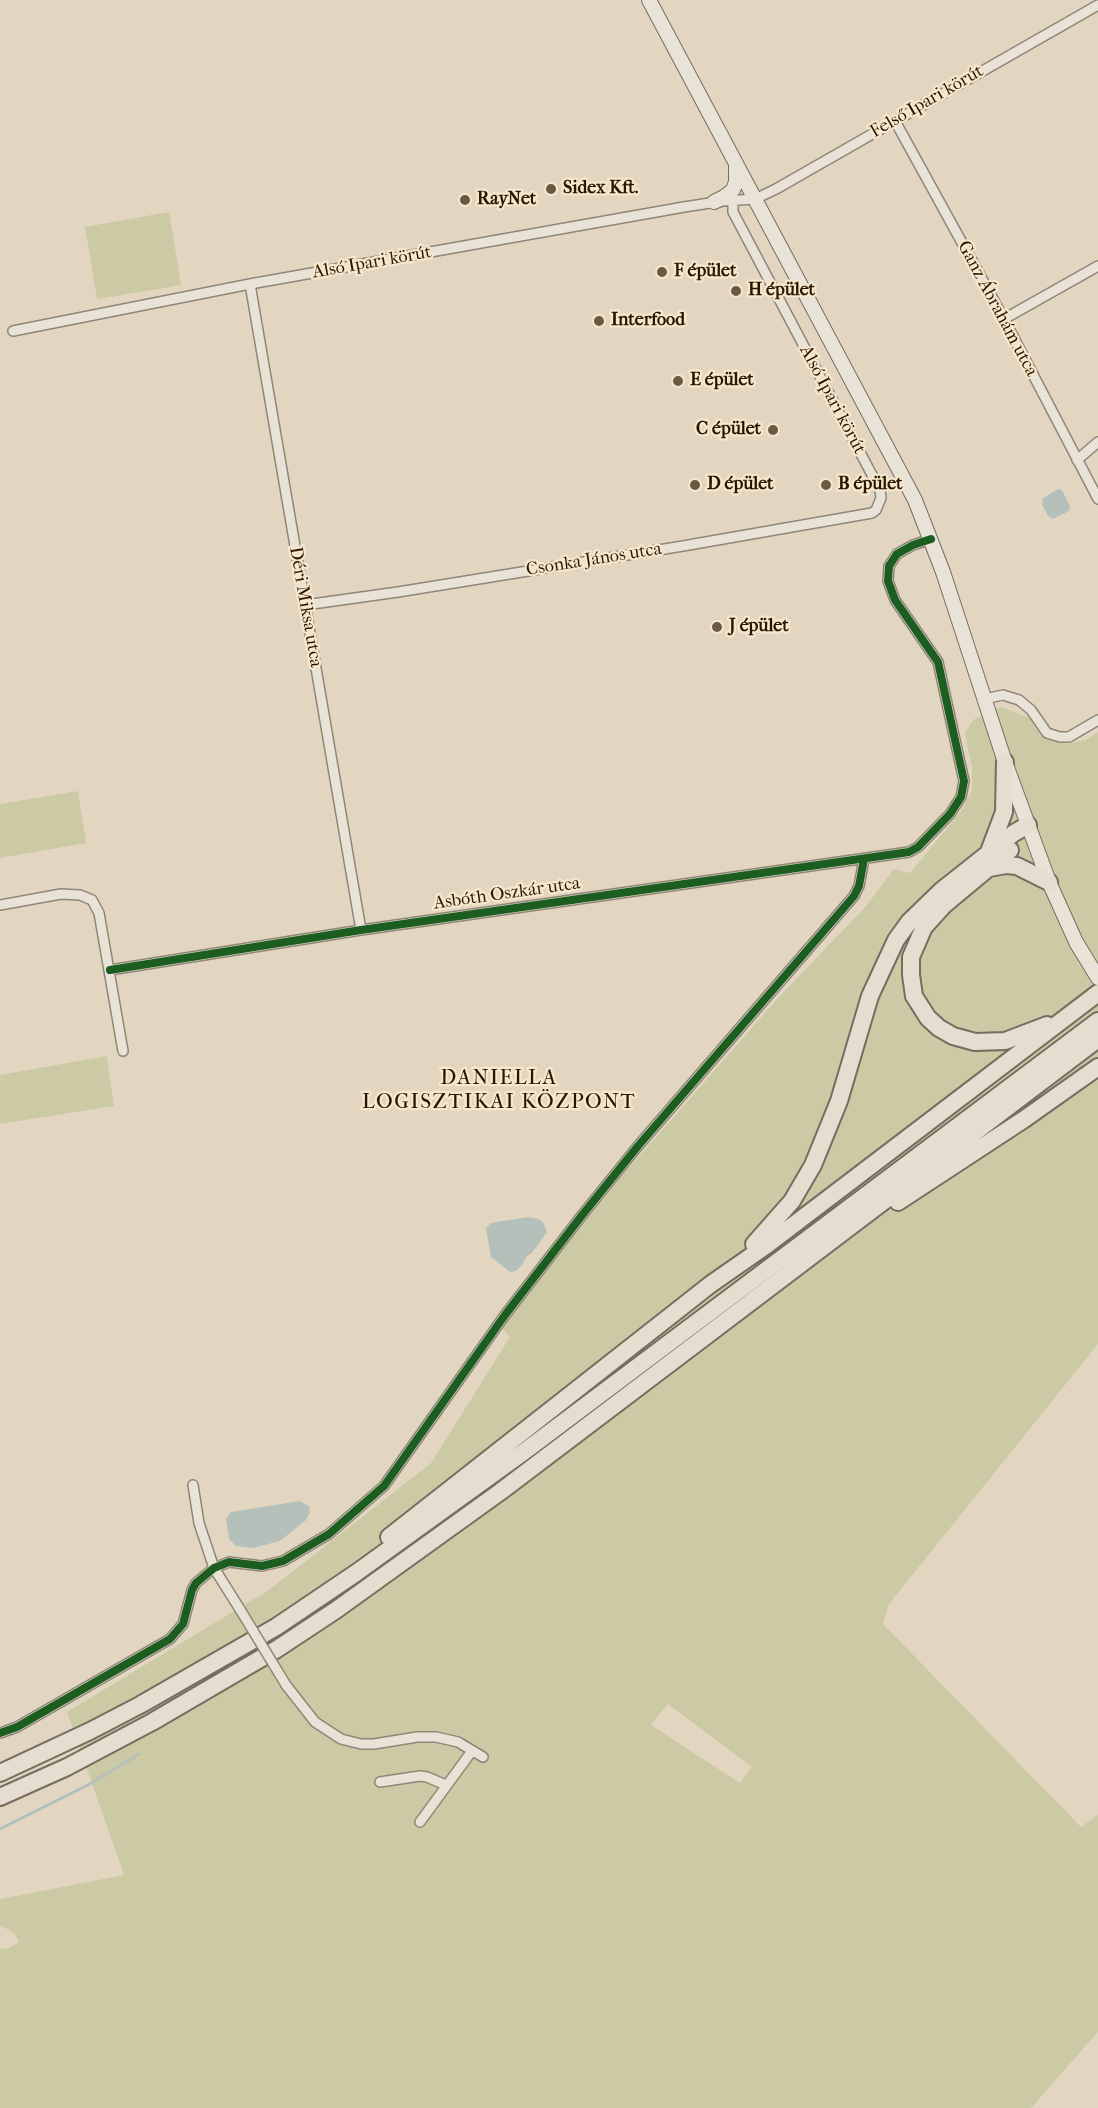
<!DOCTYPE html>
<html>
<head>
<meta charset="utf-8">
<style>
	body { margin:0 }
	canvas { display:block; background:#e3d6c1 }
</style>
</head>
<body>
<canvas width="1098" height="2108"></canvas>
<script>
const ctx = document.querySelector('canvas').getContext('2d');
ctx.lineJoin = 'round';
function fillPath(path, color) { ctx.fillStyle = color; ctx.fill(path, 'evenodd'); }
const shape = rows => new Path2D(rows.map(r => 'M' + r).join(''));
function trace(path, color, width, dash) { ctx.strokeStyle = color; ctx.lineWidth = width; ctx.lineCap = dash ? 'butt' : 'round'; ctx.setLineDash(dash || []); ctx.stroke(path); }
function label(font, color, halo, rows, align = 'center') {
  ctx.font = font + ' "IM FELL French Canon",serif'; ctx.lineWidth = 4.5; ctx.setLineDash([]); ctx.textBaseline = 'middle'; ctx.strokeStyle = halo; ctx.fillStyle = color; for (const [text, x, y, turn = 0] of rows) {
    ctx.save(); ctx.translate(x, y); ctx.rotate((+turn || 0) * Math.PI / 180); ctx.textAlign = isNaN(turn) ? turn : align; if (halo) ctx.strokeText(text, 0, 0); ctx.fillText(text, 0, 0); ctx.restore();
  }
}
const green = shape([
	[169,212,181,285,97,299,85,227],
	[1001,707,1029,718,1041,736,1066,744,1086,740,1098,732,1098,1344,889,1604,883,1624,1081,1827,1098,1815,1098,2032,1031,2108,0,2108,0,1948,7,1949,19,1942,14,1933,0,1925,0,1899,124,1875,67,1712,269,1590,431,1463,510,1337,500,1326,621,1177,778,998,867,905,894,869,910,873,962,810,972,790,972,768,965,733,973,720],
	[668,1704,752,1767,740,1783,651,1725],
	[78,791,86,843,0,858,0,804],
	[107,1056,114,1106,0,1124,0,1075]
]);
const water = shape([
	[1058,489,1062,490,1070,506,1069,511,1053,519,1048,516,1042,505,1043,498],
	[528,1217,538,1219,543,1222,547,1232,532,1253,527,1256,522,1265,516,1271,510,1272,491,1257,486,1228,491,1223],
	[300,1501,309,1506,310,1513,306,1520,280,1541,253,1548,236,1546,229,1539,226,1519,231,1512]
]);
const stream = shape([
	[0,1829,88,1785,139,1754]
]);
const minor = shape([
	[895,121,1004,319,1098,499],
	[250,284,361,930],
	[1004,319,1098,266],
	[13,331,250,284,684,207,723,201,755,199,776,189,1098,5],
	[1077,460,1098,442],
	[305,605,398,592,683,546,872,513,876,510,881,498,880,490,733,212,733,200],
	[984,699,1003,695,1019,700,1031,710,1047,733,1060,737,1069,737,1098,720],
	[0,905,61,894,80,895,92,900,99,913,123,1051],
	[110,970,361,930,909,852,918,847,950,814,961,797,964,781,938,662,895,600,888,581,889,566,897,554,913,545,931,539],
	[193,1485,199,1523,214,1568,241,1611],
	[286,1685,315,1722,341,1739,361,1744,374,1744,417,1737,436,1737,458,1742,483,1757],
	[0,1733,17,1727,170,1639,183,1624,192,1590,196,1583,214,1568,229,1562,262,1566,283,1561,329,1534,384,1486,505,1315,583,1214,638,1146,854,896,859,886,864,859],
	[380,1782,420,1776,427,1777,446,1785],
	[420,1822,472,1751]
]);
const secondary = shape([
	[649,0,915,500,943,572,1005,762,1049,882,1076,942,1098,978],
	[714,202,724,197,733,190,736,182,736,165]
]);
const trunk = shape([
	[990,849,1004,812,1005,762],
	[1010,850,944,905,924,927,911,957,911,975,914,996,928,1018,939,1028,953,1036,975,1042,1005,1041,1047,1025],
	[989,868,1006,865,1017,866,1049,882],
	[898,1202,1023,1120,1098,1067],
	[754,1244,792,1201,813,1165,839,1101,870,996,896,940,909,922,942,890,1014,833,1028,825],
	[389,1537,711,1284,767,1245,1098,993],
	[0,1773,90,1731,140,1705,276,1627,356,1573,525,1451,1098,1021],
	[0,1797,67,1767,152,1722,277,1649,336,1610,500,1492,1098,1039]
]);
const minorBridge = shape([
	[241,1611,286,1685]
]);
const cycleway = shape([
	[110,970,361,930,909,852,918,847,950,814,961,797,964,781,938,662,895,600,888,581,889,566,897,554,913,545,931,539],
	[0,1733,17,1727,170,1639,183,1624,192,1590,196,1583,214,1568,229,1562,262,1566,283,1561,329,1534,384,1486,505,1315,583,1214,638,1146,854,896,859,886,864,859]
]);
const markers = [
	[551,189,6,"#6a5944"],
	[465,200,6,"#6a5944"],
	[662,272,6,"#6a5944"],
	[736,291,6,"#6a5944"],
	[599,321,6,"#6a5944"],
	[678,381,6,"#6a5944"],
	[773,430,6,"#6a5944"],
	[695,485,6,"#6a5944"],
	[826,485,6,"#6a5944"],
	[717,627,6,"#6a5944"]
];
const streetNames = [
	["Felső Ipari körút",927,102,-30],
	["Alsó Ipari körút",372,263,-10],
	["Ganz Ábrahám utca",997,309,62],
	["Alsó Ipari körút",832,400,62],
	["Csonka János utca",594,560,-9],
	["Déri Miksa utca",305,607,80],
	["Asbóth Oszkár utca",507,894,-8]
];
const poiNames = [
	["Sidex Kft.",563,189],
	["RayNet",477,200],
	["F épület",674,272],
	["H épület",748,291],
	["Interfood",611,321],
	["E épület",690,381],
	["C épület",761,430,"right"],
	["D épület",707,485],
	["B épület",838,485],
	["J épület",729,627]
];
const quarterNames = [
	["DANIELLA",499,1079],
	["LOGISZTIKAI KÖZPONT",499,1103]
];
fillPath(green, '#cccaa4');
fillPath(water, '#b6c0bb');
trace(stream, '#b6c0bb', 3);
trace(minor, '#908678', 12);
trace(secondary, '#766c5f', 16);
trace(trunk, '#766c5f', 20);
trace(minor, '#e8e2d7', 9);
trace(secondary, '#e8e2d7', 14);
trace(trunk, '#e4ddd0', 16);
trace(minorBridge, '#908678', 12, []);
trace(minorBridge, '#e8e2d7', 9);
trace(cycleway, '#1b5e20', 8);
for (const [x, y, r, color] of markers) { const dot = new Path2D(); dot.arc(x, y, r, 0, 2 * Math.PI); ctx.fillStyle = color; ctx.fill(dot); trace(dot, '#f7e7cd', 2); }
label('18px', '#291601', '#f7e7cd', streetNames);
label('bold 18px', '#291601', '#f7e7cd', poiNames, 'left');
ctx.letterSpacing = '1.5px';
label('21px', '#291601', '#f7e7cd', quarterNames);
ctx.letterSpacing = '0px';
</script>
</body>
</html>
